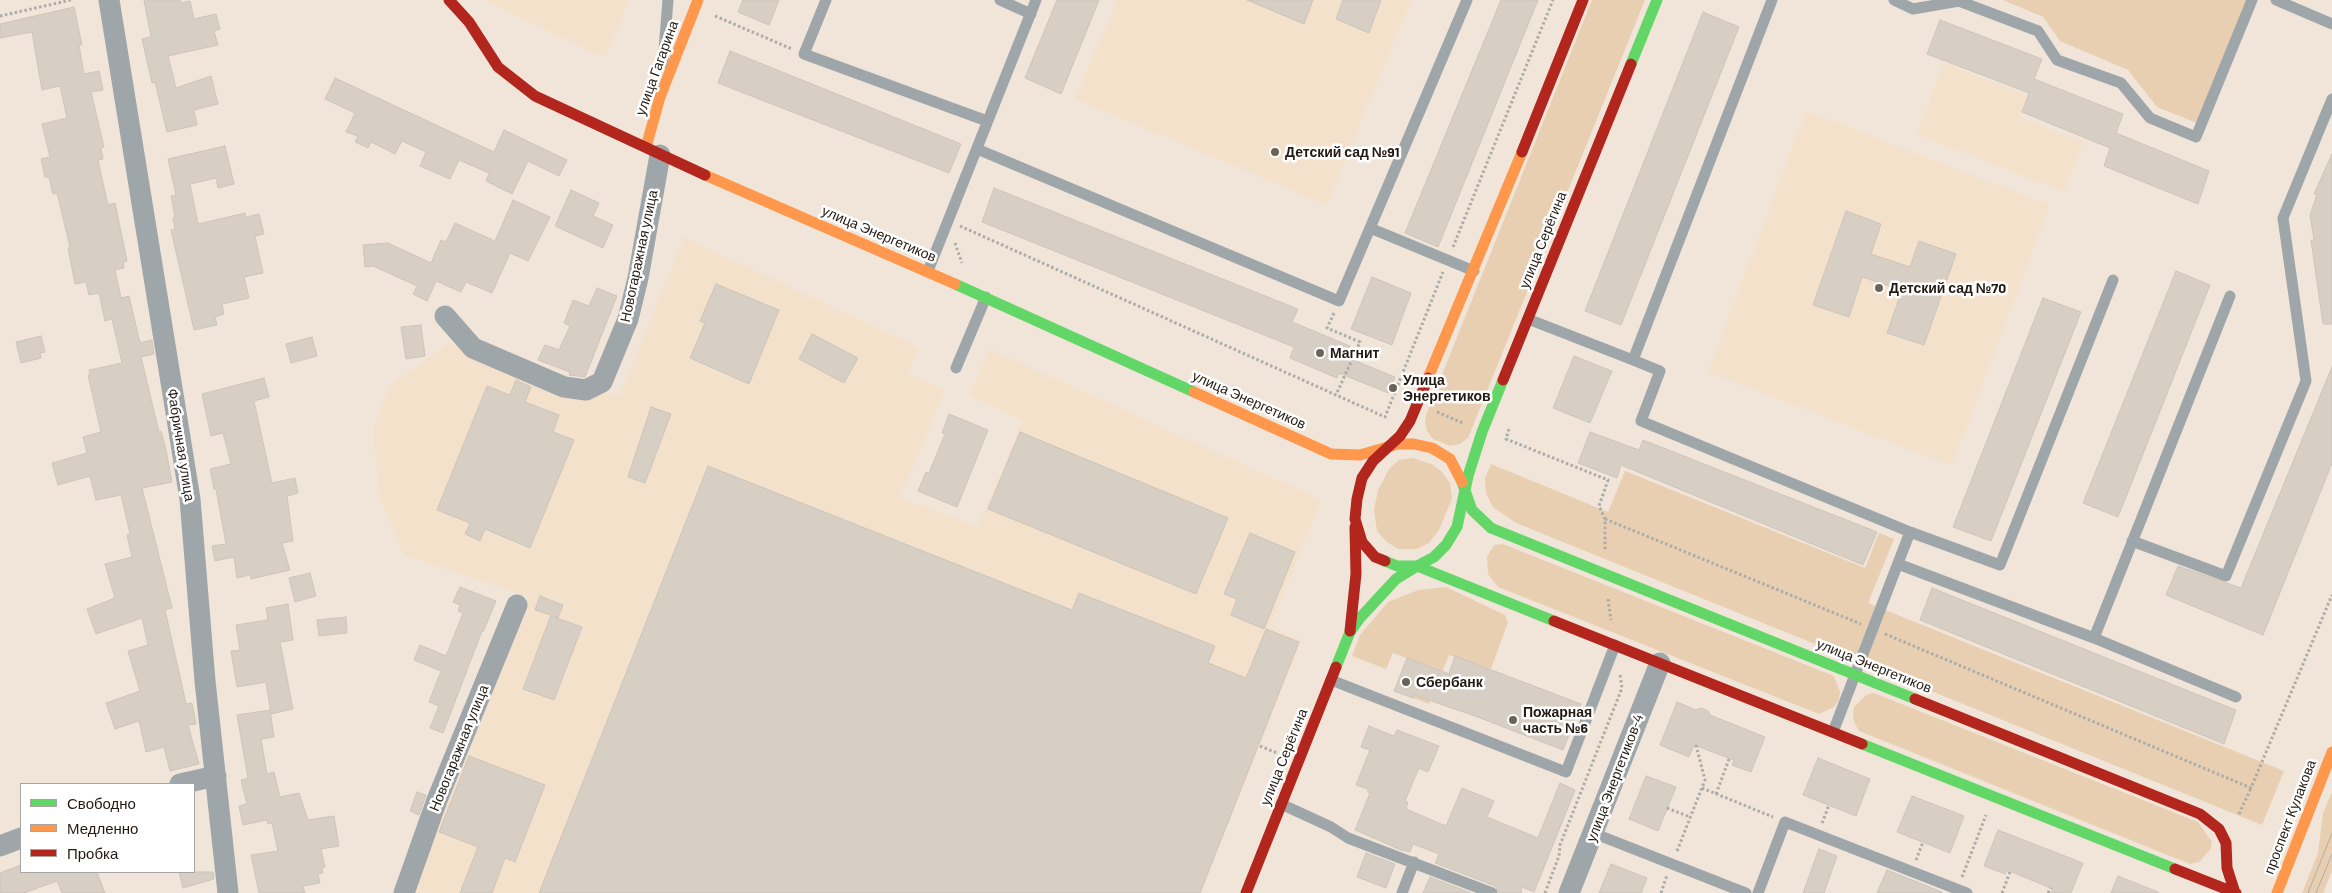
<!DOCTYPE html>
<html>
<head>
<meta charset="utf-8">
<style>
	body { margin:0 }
	#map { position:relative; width:2332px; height:893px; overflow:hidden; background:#f0e5d8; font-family:Barlow,sans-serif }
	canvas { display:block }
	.legend { position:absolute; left:20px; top:783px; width:175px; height:90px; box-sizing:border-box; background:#fff; border:1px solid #a7a4a1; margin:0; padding:6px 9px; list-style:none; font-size:15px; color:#231b13 }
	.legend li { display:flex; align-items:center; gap:10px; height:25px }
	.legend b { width:25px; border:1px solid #a7a4a1 }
</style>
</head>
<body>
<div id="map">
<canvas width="2332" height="893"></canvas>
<ul class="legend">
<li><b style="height:6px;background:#63d668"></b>Свободно</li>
<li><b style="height:6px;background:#ff974d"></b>Медленно</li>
<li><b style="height:6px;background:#b3261e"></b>Пробка</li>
</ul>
</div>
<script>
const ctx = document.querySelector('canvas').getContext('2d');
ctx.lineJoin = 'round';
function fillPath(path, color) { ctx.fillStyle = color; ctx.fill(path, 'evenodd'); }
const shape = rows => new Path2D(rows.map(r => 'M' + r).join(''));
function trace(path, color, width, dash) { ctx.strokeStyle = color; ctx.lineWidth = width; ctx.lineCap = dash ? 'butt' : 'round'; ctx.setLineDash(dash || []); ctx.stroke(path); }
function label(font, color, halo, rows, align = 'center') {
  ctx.font = font + ' Barlow,sans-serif'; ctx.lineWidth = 5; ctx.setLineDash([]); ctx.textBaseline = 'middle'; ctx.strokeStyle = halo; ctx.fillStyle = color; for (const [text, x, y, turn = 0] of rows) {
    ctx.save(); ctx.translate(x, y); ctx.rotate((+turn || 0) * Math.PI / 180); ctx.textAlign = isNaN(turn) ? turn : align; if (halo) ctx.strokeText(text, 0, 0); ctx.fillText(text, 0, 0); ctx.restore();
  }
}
const built = shape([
	[484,0,629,0,605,58],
	[1117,0,1411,0,1327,205,1075,99],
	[1944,63,2028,96,2020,117,2083,142,2064,192,1917,134],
	[1806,111,2050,205,1952,466,1708,372],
	[684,237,919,348,908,373,945,390,900,498,978,527,1023,420,969,396,990,349,1321,500,1270,627,1302,640,1201,893,413,893,528,597,404,555,379,494,373,430,389,386,450,343,573,393,620,395]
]);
const green = shape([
	[1592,0,1645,0,1468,438,1460,444,1450,446,1433,439,1427,431,1425,421,1427,412],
	[2003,0,2250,0,2199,124,2157,107,2128,70,2060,41,2043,17],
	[1412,458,1432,464,1442,472,1450,483,1452,499,1439,530,1429,543,1417,549,1398,549,1387,542,1377,531,1374,510,1378,490,1389,469,1399,460],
	[1491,464,1608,512,1625,471,1865,568,1879,533,1894,539,1868,603,2284,771,2262,825,1516,523,1493,507,1486,493,1485,478],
	[1503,544,1834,676,1840,692,1839,700,1834,707,1819,714,1498,587,1488,574,1487,557,1494,545],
	[1446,587,1505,615,1508,622,1491,669,1449,655,1429,704,1413,698,1425,665,1393,653,1386,669,1352,656,1360,635,1388,602,1418,590],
	[1874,693,2198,822,2212,842,2210,850,2199,862,2190,864,1859,731,1855,724,1853,716,1854,707,1866,695],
	[2332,792,2332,871,2323,893,2302,893,2318,853,2323,813]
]);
const building = shape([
	[144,0,180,0,181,3,190,1,194,19,216,14,220,29,214,31,218,45,168,56,176,88,211,76,218,104,194,110,197,125,167,132,155,82,152,83,142,39,151,37,144,0],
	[743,0,779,0,769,25,738,12,743,0],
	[1057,0,1099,0,1061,94,1025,78,1057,0],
	[1247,0,1313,0,1304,24,1247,0],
	[1343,0,1381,0,1369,33,1336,19,1343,0],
	[1501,0,1538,0,1438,247,1405,233,1501,0],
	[74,7,82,45,79,45,84,74,99,71,103,90,91,92,104,147,101,148,103,159,98,160,108,205,115,203,127,261,123,262,124,268,115,270,121,298,129,296,140,343,152,340,154,354,141,357,159,432,161,431,166,450,172,482,142,488,172,608,165,610,179,672,186,704,192,703,196,724,188,725,199,764,170,771,164,747,146,752,139,721,115,729,106,703,140,691,128,651,148,645,142,618,96,634,87,609,115,598,105,564,132,557,127,535,130,534,121,495,96,500,90,476,58,485,52,463,87,453,83,437,101,432,88,375,90,375,89,370,122,363,112,319,105,321,99,293,89,295,86,282,75,284,68,248,70,247,57,193,53,194,49,177,45,177,41,159,50,157,42,124,67,118,60,86,42,90,32,32,0,38,0,24,74,7],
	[1703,12,1739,27,1621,325,1585,311,1703,12],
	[1940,20,2042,59,2034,79,2123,114,2116,133,2209,171,2198,204,2104,166,2110,148,2022,112,2029,93,1927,54,1940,20],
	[730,51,961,144,949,173,718,83,730,51],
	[335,78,494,152,504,130,567,160,559,176,528,161,512,194,486,181,489,173,459,160,450,179,420,166,426,152,402,141,395,154,371,142,368,148,355,142,358,136,346,132,355,113,325,99,335,78],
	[225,146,234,184,218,188,216,178,190,184,198,224,245,213,246,217,259,214,264,234,255,236,263,273,244,277,249,298,222,304,224,314,215,317,217,325,194,330,171,230,175,229,173,218,175,217,171,196,176,195,168,159,225,146],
	[2332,154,2332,324,2323,324,2311,240,2314,240,2310,215,2317,195,2314,194,2332,154],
	[994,188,1298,309,1292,322,1350,346,1346,357,1395,377,1388,393,1339,373,1337,378,1290,358,1294,347,982,222,994,188],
	[571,190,599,203,593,216,613,225,603,248,555,226,571,190],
	[513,200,550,217,528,261,510,253,492,293,466,282,461,292,436,281,427,301,413,294,417,286,373,266,365,267,363,245,388,243,431,263,441,240,446,242,455,223,495,241,513,200],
	[1846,211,1881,224,1871,254,1910,267,1919,241,1956,254,1924,345,1887,333,1902,290,1862,277,1849,317,1813,305,1846,211],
	[2176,271,2210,285,2118,517,2083,503,2176,271],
	[1372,277,1411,293,1392,345,1351,329,1372,277],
	[716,284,779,310,749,384,690,358,705,323,700,321,716,284],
	[597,288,617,296,585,377,569,375,570,372,538,360,545,345,559,350,570,326,564,323,573,300,589,306,597,288],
	[2043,298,2081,312,1991,541,1953,527,2043,298],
	[421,325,425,356,406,359,401,327,421,325],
	[812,334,858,358,844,383,799,359,812,334],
	[41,336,45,352,40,353,41,358,21,363,16,342,41,336],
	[312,337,317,356,291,363,286,344,312,337],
	[1574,356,1612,371,1590,423,1553,408,1574,356],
	[2332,367,2332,463,2263,635,2166,595,2178,566,2241,588,2332,367],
	[264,378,269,397,254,401,272,483,295,478,298,493,287,496,293,541,282,543,290,570,251,579,250,575,237,578,234,557,215,561,212,546,226,544,216,489,214,489,210,469,231,464,223,433,211,436,202,394,264,378],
	[516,380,531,387,525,402,559,415,553,432,574,440,530,548,485,529,480,541,465,534,470,523,437,510,487,386,510,395,516,380],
	[651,407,671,414,645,483,628,477,651,407],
	[949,414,988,430,957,507,918,491,926,472,929,473,945,434,942,433,949,414],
	[1020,432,1228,518,1196,594,988,509,1020,432],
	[1590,432,1639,450,1643,440,1877,532,1863,565,1621,465,1617,478,1578,463,1590,432],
	[708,466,1072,610,1079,593,1215,646,1208,663,1246,678,1266,629,1299,642,1200,893,539,893,708,466],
	[1250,533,1295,552,1264,629,1231,615,1237,599,1224,594,1250,533],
	[310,573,316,596,295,602,289,578,310,573],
	[460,587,496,601,483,632,482,631,443,733,430,728,439,706,429,702,441,671,414,660,420,645,446,656,463,613,458,611,460,605,453,602,460,587],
	[1932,588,2236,710,2224,744,1920,620,1932,588],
	[540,596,563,605,558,618,554,617,582,627,554,700,523,689,551,615,535,610,540,596],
	[288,604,293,640,280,642,293,709,271,714,266,682,237,687,231,651,240,650,236,625,268,620,266,608,288,604],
	[346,617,347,633,319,636,317,620,346,617],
	[1455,656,1581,704,1563,750,1475,716,1414,695,1413,698,1394,691,1407,658,1449,674,1455,656],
	[1677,702,1696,710,1701,708,1708,711,1710,715,1765,737,1751,772,1732,765,1734,760,1694,745,1689,757,1660,745,1677,702],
	[270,710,274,737,261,739,267,774,274,772,280,797,299,793,308,820,334,816,339,846,321,849,325,867,322,868,323,873,318,874,320,883,303,886,305,893,259,893,251,855,278,851,272,823,268,824,267,820,243,825,239,806,247,804,241,780,248,778,237,715,270,710],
	[1369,726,1394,736,1397,730,1439,746,1428,772,1419,768,1405,801,1408,802,1406,809,1446,826,1462,788,1494,801,1487,817,1538,838,1560,783,1575,790,1534,892,1522,887,1521,893,1499,893,1495,886,1435,863,1439,854,1413,844,1410,852,1401,850,1355,830,1370,793,1368,792,1368,789,1356,785,1370,750,1361,747,1369,726],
	[469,756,545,785,515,862,505,858,492,893,460,893,478,847,439,832,469,756],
	[1818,758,1870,779,1856,816,1803,795,1818,758],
	[1646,776,1676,787,1658,831,1629,819,1646,776],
	[417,792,426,795,419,815,410,811,417,792],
	[1912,796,1964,816,1950,853,1897,832,1912,796],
	[1998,830,2083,863,2071,893,2051,893,2053,889,2007,870,2005,874,1984,866,1998,830],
	[1819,849,1837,856,1824,893,1803,893,1819,849],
	[1366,853,1395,864,1386,888,1357,877,1366,853],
	[1611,864,1647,878,1641,893,1599,893,1611,864],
	[21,865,21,872,97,872,105,893,62,893,57,881,24,893,0,893,0,873,21,865],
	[1887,870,1942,892,1941,893,1877,893,1887,870],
	[179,872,213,872,214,879,183,888,179,872],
	[2118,876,2158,892,2158,893,2111,893,2118,876],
	[1430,877,1471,893,1423,893,1430,877]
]);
const path = shape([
	[0,16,71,0],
	[715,16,792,49],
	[960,226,1385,417,1443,272],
	[955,243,962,263],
	[1453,247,1553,0],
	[1334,313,1327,328,1360,342,1336,395],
	[1437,412,1463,423],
	[1509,429,1506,439,1608,480,1599,506,1605,519,1605,551],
	[1605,519,1861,624],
	[1608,599,1611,620],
	[1885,634,2251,788,2332,595],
	[1260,746,1277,753],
	[1702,788,1773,817],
	[1716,794,1729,759],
	[1667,808,1690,817],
	[2239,814,2251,788],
	[1822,823,1829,805],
	[1677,851,1705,780,1696,745],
	[1916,860,1923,842],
	[1962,877,1986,815],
	[1545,893,1559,856,1560,845,1622,688,1620,674],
	[1661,893,1667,875],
	[2002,893,2010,872],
	[2048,893,2051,888]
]);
const lane = shape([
	[826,0,804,54,987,121],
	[1000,0,1031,14],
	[1894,0,1913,9,1959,1,2038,31,2057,60,2121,83,2150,118,2196,137,2252,0],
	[2276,0,2332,24],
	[663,63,668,0],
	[977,149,1339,301,1467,0],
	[1370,228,1474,271],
	[928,271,1036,0],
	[1528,319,1633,360,1772,0],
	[1633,360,1660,371,1641,421,1910,532,2000,565,2113,280],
	[956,368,986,297],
	[2132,541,2226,576,2306,381,2283,218,2332,99],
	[1898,564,2094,638,2236,697],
	[2094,638,2230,296],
	[1331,680,1566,772,1615,645],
	[1833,732,1910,532],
	[1281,804,1331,827,1348,838,1492,893],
	[1593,833,1746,893],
	[1402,893,1414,862],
	[1758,893,1785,822,1967,893]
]);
const street = shape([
	[109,0,190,499,205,681,228,893],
	[445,316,473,348,564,387,586,390,602,382,628,319,638,278,660,155],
	[180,784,216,776],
	[0,846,21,838],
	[404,893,437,800,517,605],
	[1569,893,1660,663]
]);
const fast = shape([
	[1631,64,1657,0],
	[955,284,1194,392],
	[1462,482,1472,510,1491,528,1915,699],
	[1385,561,1397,566,1417,566,1434,557,1446,545,1457,527,1468,476,1482,432,1503,380],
	[1336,667,1350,632,1359,619,1396,579,1417,566,1554,621],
	[1862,744,2175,869]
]);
const slow = shape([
	[646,147,660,97,698,0],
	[705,175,955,284],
	[1428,378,1522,152],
	[1194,392,1331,454,1360,455,1398,444,1414,444,1432,448,1450,459,1462,482],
	[2277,893,2332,752]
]);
const jam = shape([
	[449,0,469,22,498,67,535,96,705,175],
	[1522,152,1583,0],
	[1503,380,1631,64],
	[1385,561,1375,557,1362,542,1355,519,1357,499,1362,478,1373,461,1400,436,1410,421,1428,378],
	[1554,621,1862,744],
	[1350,631,1356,574,1355,527],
	[1915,699,2200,814,2219,829,2226,843,2227,868,2235,893],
	[2175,869,2236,893],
	[1246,893,1336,667]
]);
const tram = shape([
	[2308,893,2332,833],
	[2316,893,2332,854]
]);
const markers = [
	[1275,152,5,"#6b6258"],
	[1879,288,5,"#6b6258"],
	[1320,353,5,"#6b6258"],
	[1393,388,5,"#6b6258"],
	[1406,682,5,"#6b6258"],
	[1513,720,5,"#6b6258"]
];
const streetNames = [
	["улица Гагарина",657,68,-70],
	["улица Энергетиков",879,234,23],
	["улица Серёгина",1543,240,-68],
	["Новогаражная улица",639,256,-78],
	["улица Энергетиков",1249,400,24],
	["Фабричная улица",181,445,81],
	["улица Энергетиков",1874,666,22],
	["Новогаражная улица",459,748,-68],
	["улица Серёгина",1284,757,-68],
	["улица Энергетиков-4",1615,778,-69],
	["проспект Кулакова",2290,817,-69]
];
const poiNames = [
	["Детский сад №91",1285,152],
	["Детский сад №70",1889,288],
	["Магнит",1330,353],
	["Улица",1403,380],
	["Энергетиков",1403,396],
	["Сбербанк",1416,682],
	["Пожарная",1523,712],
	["часть №6",1523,728]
];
fillPath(built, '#f4e1cb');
fillPath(green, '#e9cfb2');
fillPath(building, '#d7cec4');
trace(building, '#cdc4ba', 1);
trace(path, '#abaca9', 3, [2.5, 2.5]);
trace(lane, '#9ea6aa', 11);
trace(street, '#9ea6aa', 21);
trace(fast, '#63d668', 11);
trace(slow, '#ff974d', 11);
trace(jam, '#b3261e', 11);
trace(tram, '#afaea9', 1);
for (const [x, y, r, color] of markers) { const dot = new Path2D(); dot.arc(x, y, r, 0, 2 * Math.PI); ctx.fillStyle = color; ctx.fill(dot); trace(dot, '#fff', 2); }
label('14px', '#231b13', '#fff', streetNames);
label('bold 14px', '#231b13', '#fff', poiNames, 'left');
</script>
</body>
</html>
